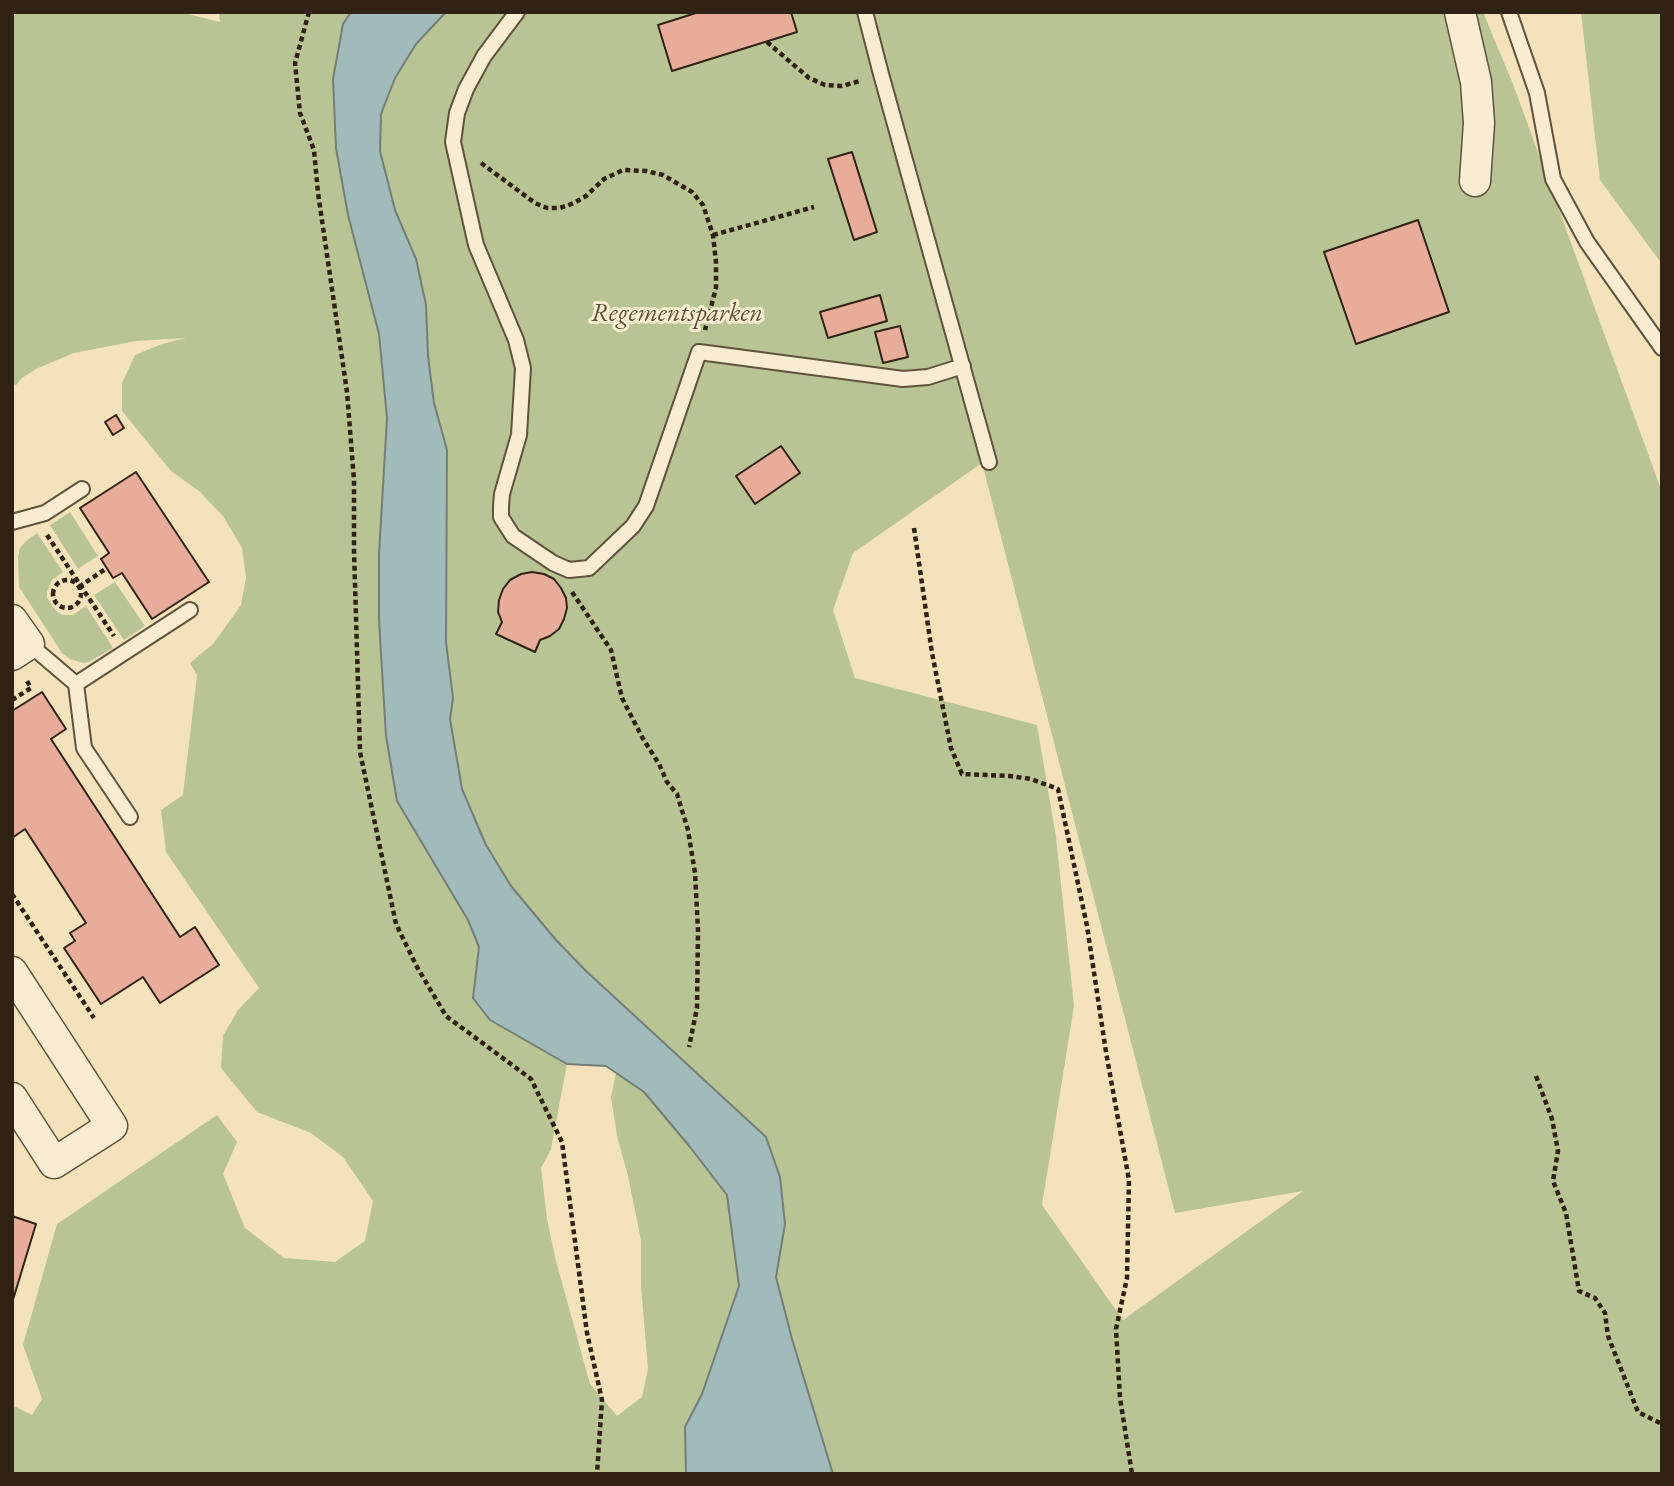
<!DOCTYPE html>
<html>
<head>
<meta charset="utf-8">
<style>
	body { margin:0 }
	#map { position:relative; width:1674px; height:1486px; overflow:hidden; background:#f4e2bb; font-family:"EB Garamond",serif }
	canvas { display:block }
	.frame { position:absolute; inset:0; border:14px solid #302215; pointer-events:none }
</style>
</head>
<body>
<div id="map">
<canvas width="1674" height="1486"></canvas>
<div class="frame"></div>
</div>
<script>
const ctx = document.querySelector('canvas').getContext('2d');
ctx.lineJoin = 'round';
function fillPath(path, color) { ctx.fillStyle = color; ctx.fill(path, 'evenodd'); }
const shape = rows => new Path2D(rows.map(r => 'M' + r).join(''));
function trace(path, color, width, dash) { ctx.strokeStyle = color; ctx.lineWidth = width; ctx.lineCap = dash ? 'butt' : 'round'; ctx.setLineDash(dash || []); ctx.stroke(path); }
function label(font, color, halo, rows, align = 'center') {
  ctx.font = font + ' "EB Garamond",serif'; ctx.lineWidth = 6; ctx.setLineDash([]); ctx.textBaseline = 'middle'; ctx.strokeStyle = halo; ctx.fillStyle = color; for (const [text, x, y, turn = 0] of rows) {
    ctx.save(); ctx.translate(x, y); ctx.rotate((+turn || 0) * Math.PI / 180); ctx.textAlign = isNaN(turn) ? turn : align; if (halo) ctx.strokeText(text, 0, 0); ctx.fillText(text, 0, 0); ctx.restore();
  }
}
const green = shape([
	[12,12,180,12,220,22,219,12,351,12,343,24,333,79,336,148,348,215,379,334,387,418,379,554,379,620,468,920,479,947,473,998,537,1046,567,1064,551,1149,541,1168,547,1219,556,1261,590,1384,617,1416,642,1397,648,1369,641,1286,641,1240,628,1176,617,1136,611,1097,616,1073,645,1092,690,1147,727,1195,739,1286,702,1394,691,1474,12,1474,12,1405,32,1415,42,1399,23,1345,57,1224,217,1115,237,1142,223,1174,245,1228,284,1258,335,1262,365,1241,373,1201,343,1157,311,1133,257,1112,221,1068,223,1036,238,1010,259,988,166,852,161,810,183,795,197,675,190,663,213,644,241,605,246,578,242,548,223,516,199,491,171,471,122,411,122,383,135,355,162,344,186,338,136,341,74,353,36,369,22,378,16,385,12,384],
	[446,12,1483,12,1513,84,1662,492,1662,1474,833,1474,792,1339,776,1277,785,1224,766,1137,585,970,556,940,511,886,486,845,462,789,450,719,453,698,446,642,447,450,434,403,428,356,426,305,416,259,395,210,380,152,381,114,395,78,415,44],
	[982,463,1175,1213,1303,1191,1123,1320,1042,1205,1074,1006,1056,837,1037,725,855,678,833,610,853,553],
	[1581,12,1662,12,1662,264,1600,180],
	[70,512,98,556,78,569,50,525],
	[37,533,63,572,52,580,47,592,47,598,56,611,62,615,73,615,86,606,113,648,89,662,83,663,70,659,62,653,19,587,18,557,20,548,25,542],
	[115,582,145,626,124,640,94,595]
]);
const water = shape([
	[351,12,446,12,416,44,395,78,381,114,380,151,395,210,416,259,426,305,428,356,434,403,447,450,446,642,453,698,450,719,462,789,486,845,511,886,556,940,585,970,766,1137,780,1177,785,1224,776,1277,792,1339,833,1474,686,1474,685,1427,702,1394,739,1286,727,1195,690,1147,644,1092,606,1066,567,1064,490,1020,473,998,479,947,468,920,397,801,386,736,379,620,379,554,387,418,379,334,348,215,336,148,333,79,343,24,351,12]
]);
const building = shape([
	[699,12,791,12,797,32,672,71,658,25,699,12],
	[852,152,877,232,854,240,828,159,852,152],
	[1418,220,1449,312,1356,344,1324,252,1418,220],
	[880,295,887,321,828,338,820,312,880,295],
	[900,326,908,357,883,363,875,332,900,326],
	[116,415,124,428,113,435,105,422,116,415],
	[781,446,800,473,755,504,736,476,781,446],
	[136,472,209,582,152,619,122,573,113,578,101,559,109,553,80,508,136,472],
	[532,572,544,574,554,579,561,588,566,598,567,608,564,619,559,629,550,636,540,640,535,652,496,634,502,622,498,612,499,600,503,589,510,580,521,574,532,572],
	[42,692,66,729,51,739,180,937,195,927,219,965,160,1003,143,977,101,1004,64,948,75,941,70,933,86,923,25,829,12,838,12,711,42,692],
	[12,1216,36,1224,12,1303,12,1216]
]);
const path = shape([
	[309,12,295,63,300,113,314,150,318,193,347,392,354,480,354,550,360,752,396,924,417,967,446,1016,531,1079,562,1142,587,1333,602,1400,597,1474],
	[767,42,809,78,825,85,842,86,860,81],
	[481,163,535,203,547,208,560,208,574,203,586,196,604,179,623,170,646,171,663,175,692,192,703,205,713,235,716,262,716,288,705,330],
	[713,235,814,207],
	[914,528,932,653,951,748,962,774,1010,776,1031,779,1058,789,1087,926,1106,1052,1129,1180,1127,1278,1116,1329,1120,1398,1132,1474],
	[47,535,114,636],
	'53 594a14 14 0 1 1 28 0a14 14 0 1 1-28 0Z',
	[79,587,107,568],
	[572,592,611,650,622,698,642,737,659,764,667,782,677,794,688,830,695,873,698,930,697,1008,689,1047],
	[12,700,31,688,27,681],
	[12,894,94,1018],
	[1536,1076,1552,1119,1558,1151,1553,1181,1566,1213,1579,1291,1595,1298,1605,1313,1608,1336,1638,1412,1662,1424]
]);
const service = shape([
	[517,12,484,56,466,89,457,113,453,142,476,245,516,340,523,368,519,435,502,494,501,506,501,517,513,536,553,563,569,570,589,568,633,526,646,506,699,352,903,379,928,377,963,366],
	[865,12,881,74,989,462],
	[1509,12,1537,93,1553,179,1587,242,1662,348],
	[12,522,45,513,82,489],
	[29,644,76,684,84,748,130,817],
	[76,684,190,610]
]);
const minor = shape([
	[1460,12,1476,82,1479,123,1475,181],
	[12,620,29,644,12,655],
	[12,972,112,1126,54,1163,12,1098]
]);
const parkNames = [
	["Regementsparken",677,314]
];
fillPath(green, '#b8c493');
fillPath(water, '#a1bbba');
trace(water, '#747e78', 2);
fillPath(building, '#e7ad9a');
trace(building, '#302215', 2);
trace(service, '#61523e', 18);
trace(minor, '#61523e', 33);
trace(path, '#302215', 4.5, [5, 3.5]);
trace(service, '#f8ecd3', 14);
trace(minor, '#f8ecd3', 30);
label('italic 26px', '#59533b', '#f8ecd3', parkNames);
</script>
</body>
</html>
